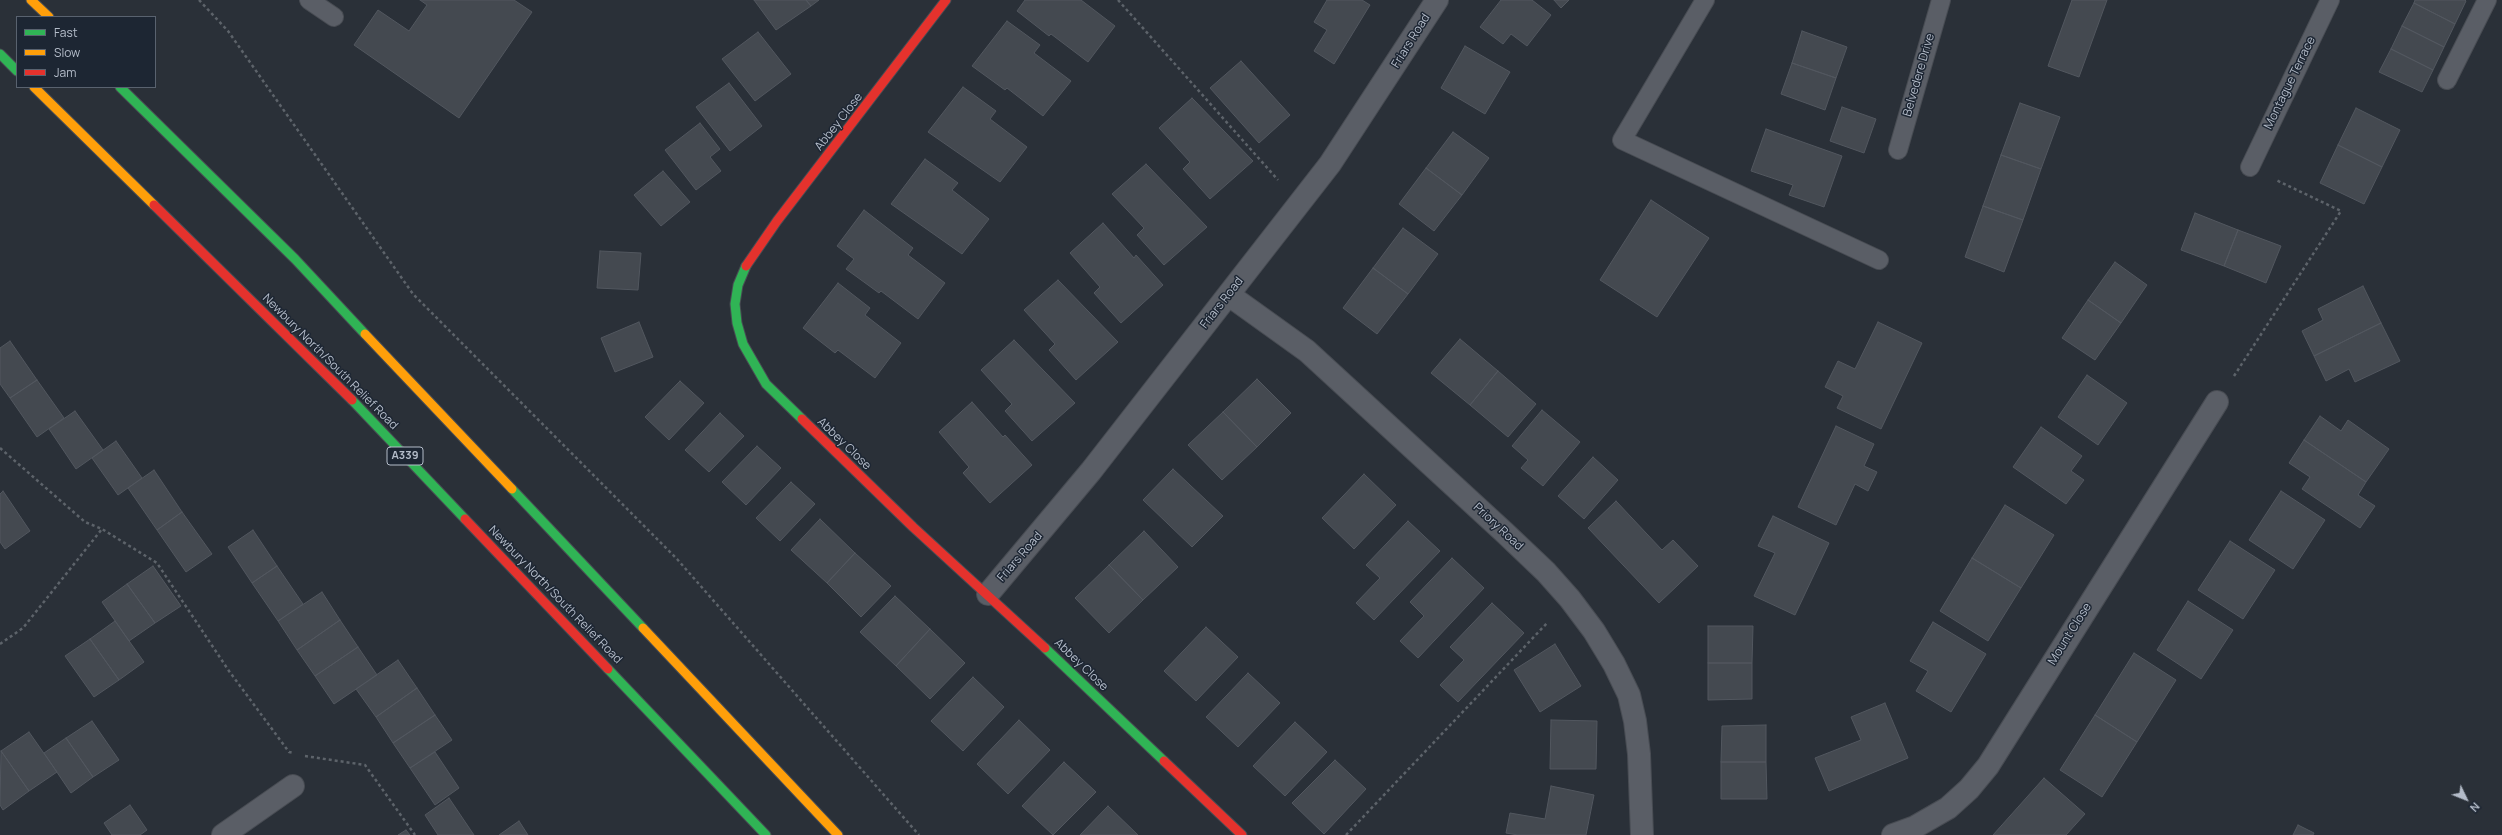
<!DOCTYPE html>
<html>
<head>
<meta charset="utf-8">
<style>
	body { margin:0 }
	#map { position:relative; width:2502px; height:835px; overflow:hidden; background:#2a3038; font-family:Manrope,sans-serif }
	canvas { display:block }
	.legend { position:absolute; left:16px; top:16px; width:140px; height:72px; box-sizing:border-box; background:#1d2633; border:1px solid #59626f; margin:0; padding:5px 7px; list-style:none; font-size:12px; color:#b4bcc9 }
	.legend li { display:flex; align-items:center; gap:8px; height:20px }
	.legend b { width:20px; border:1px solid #59626f }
	.north { position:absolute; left:2446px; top:779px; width:40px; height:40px; -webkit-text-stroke:3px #1d2633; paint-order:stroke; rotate:133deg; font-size:11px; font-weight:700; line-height:16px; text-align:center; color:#b4bcc9 }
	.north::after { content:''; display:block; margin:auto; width:14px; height:18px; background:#b4bcc9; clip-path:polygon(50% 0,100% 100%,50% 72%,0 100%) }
</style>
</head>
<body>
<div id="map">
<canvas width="2502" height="835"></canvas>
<ul class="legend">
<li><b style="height:5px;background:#30b455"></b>Fast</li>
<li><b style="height:5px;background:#ff9f0a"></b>Slow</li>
<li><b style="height:5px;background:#e5322d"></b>Jam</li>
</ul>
<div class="north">N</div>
</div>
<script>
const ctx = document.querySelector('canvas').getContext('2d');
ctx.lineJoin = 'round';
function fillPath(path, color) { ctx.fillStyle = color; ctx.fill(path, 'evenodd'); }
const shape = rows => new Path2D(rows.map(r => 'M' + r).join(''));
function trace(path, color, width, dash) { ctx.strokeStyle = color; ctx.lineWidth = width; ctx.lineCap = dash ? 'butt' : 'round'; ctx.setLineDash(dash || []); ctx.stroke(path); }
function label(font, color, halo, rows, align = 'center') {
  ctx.font = font + ' Manrope,sans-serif'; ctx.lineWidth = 3; ctx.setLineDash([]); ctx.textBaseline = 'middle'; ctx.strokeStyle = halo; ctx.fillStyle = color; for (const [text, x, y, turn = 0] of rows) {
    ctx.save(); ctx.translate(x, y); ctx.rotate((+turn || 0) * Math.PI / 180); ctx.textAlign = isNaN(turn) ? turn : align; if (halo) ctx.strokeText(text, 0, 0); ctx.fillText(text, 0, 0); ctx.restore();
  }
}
const building = shape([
	[420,0,514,0,532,12,459,118,354,45,378,10,409,31,427,5,420,0],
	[754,0,806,0,811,6,776,30,754,0],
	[806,0,819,0,811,6,806,0],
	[1025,0,1081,0,1115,26,1088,62,1051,34,1049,36,1017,11,1025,0],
	[1327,0,1362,0,1370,5,1334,64,1314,51,1327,30,1314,22,1327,0],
	[1501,0,1532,0,1551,15,1527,46,1511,34,1503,44,1480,27,1501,0],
	[1554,0,1569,0,1561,8,1554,0],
	[2072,0,2107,0,2079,77,2048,66,2072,0],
	[2415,0,2465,0,2466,1,2455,24,2414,3,2415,0],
	[2414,3,2455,24,2444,47,2402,26,2414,3],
	[1007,21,1040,45,1034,53,1071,81,1043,116,1007,88,1005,90,972,66,1007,21],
	[2402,26,2444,47,2433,70,2391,49,2402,26],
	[1802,31,1847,47,1836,78,1792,63,1802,31],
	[758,32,791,74,755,101,722,59,758,32],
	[1465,46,1510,72,1485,114,1441,88,1465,46],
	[2391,49,2433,70,2422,92,2379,72,2391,49],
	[1241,61,1290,115,1259,143,1210,88,1241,61],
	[1792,63,1836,78,1825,110,1781,94,1792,63],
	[729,83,762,126,730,151,696,107,729,83],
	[963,87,996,111,990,119,1027,147,1000,182,928,132,963,87],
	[1192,98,1253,161,1210,199,1183,169,1190,162,1159,128,1192,98],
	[2020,103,2060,117,2041,169,2001,155,2020,103],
	[1842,107,1876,119,1864,153,1830,141,1842,107],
	[2356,108,2400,130,2382,167,2338,145,2356,108],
	[700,123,720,149,710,157,721,171,696,190,665,150,700,123],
	[1766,129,1842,156,1824,207,1789,195,1793,185,1751,171,1766,129],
	[1453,132,1489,158,1462,195,1426,168,1453,132],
	[2338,145,2382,167,2364,204,2320,183,2338,145],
	[2001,155,2041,169,2023,220,1983,206,2001,155],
	[925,159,958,183,952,190,989,219,962,254,891,204,925,159],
	[1146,164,1207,227,1164,265,1137,235,1144,228,1112,194,1146,164],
	[1426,168,1462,195,1434,231,1399,204,1426,168],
	[663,171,690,202,661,226,634,195,663,171],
	[1651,200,1709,238,1657,317,1600,280,1651,200],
	[1983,206,2023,220,2004,272,1965,257,1983,206],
	[864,210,913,248,908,255,945,283,918,319,881,291,879,293,846,269,854,259,837,246,864,210],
	[2195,213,2238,230,2224,266,2181,250,2195,213],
	[1103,223,1134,258,1136,255,1163,285,1121,323,1094,293,1100,287,1070,253,1103,223],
	[1403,228,1438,254,1408,294,1373,268,1403,228],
	[2238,230,2281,246,2266,283,2224,266,2238,230],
	[600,251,641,253,638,290,597,288,600,251],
	[2115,262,2147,285,2121,323,2088,300,2115,262],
	[1373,268,1408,294,1377,334,1343,308,1373,268],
	[1058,280,1118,342,1076,380,1049,350,1055,344,1024,310,1058,280],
	[838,283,870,308,865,315,901,343,875,378,838,350,835,353,803,328,838,283],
	[2363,286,2381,323,2314,356,2302,331,2323,320,2318,309,2363,286],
	[2088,300,2121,323,2095,360,2062,338,2088,300],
	[639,322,653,357,615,372,601,338,639,322],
	[1878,322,1922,343,1881,429,1837,408,1843,396,1825,387,1838,361,1855,369,1878,322],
	[2381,323,2400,361,2355,382,2349,369,2326,381,2314,356,2381,323],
	[1460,339,1498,371,1470,405,1431,373,1460,339],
	[1014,340,1075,403,1032,441,1005,411,1012,404,981,370,1014,340],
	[10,341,37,380,10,398,0,384,0,348,10,341],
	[1498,371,1536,404,1508,437,1470,405,1498,371],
	[2087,375,2127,403,2098,445,2058,417,2087,375],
	[1257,379,1291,413,1257,447,1223,412,1257,379],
	[37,380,64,418,37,437,10,398,37,380],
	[680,381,704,403,669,440,645,417,680,381],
	[972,402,1003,437,1005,435,1032,465,990,503,963,473,969,467,939,432,972,402],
	[1542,410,1580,442,1543,486,1521,468,1528,460,1512,446,1542,410],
	[75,411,103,450,76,469,49,429,75,411],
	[1223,412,1257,447,1222,480,1188,445,1223,412],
	[720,413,744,436,709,472,685,450,720,413],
	[2320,416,2341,431,2348,420,2389,449,2366,482,2304,440,2320,416],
	[1836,426,1874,444,1864,466,1877,472,1868,491,1855,484,1836,525,1798,507,1836,426],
	[2041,427,2082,456,2071,471,2084,480,2066,504,2013,467,2041,427],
	[2304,440,2366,482,2358,495,2375,506,2360,528,2302,489,2310,477,2289,463,2304,440],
	[116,441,142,478,118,495,92,458,116,441],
	[757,446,781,468,746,505,722,482,757,446],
	[1593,457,1618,480,1584,519,1558,496,1593,457],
	[1173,469,1223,516,1192,547,1143,500,1173,469],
	[154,470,182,512,157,530,128,488,154,470],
	[1364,474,1396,505,1354,549,1322,518,1364,474],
	[791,482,815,504,780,541,756,518,791,482],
	[3,491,30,531,5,549,0,542,0,494,3,491],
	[2281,491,2325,520,2293,569,2249,540,2281,491],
	[1616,501,1662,550,1673,540,1698,566,1659,603,1588,528,1616,501],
	[2005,505,2054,535,2021,588,1972,558,2005,505],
	[182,512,212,554,186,572,157,530,182,512],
	[1773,516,1829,543,1795,615,1754,596,1775,553,1758,546,1773,516],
	[820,519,855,553,827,583,791,550,820,519],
	[1408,521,1440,551,1374,620,1356,603,1380,578,1366,565,1408,521],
	[253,530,277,566,252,583,228,547,253,530],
	[1144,531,1178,567,1143,600,1109,565,1144,531],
	[2230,541,2275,570,2243,619,2198,590,2230,541],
	[855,553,891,586,861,617,827,583,855,553],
	[1452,558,1484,588,1418,658,1400,641,1424,616,1410,602,1452,558],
	[1972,558,2021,588,1988,641,1940,611,1972,558],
	[1109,565,1143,600,1109,633,1075,598,1109,565],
	[153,566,181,606,155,623,127,584,153,566],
	[277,566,303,604,278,621,252,583,277,566],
	[127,584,155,623,129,641,102,602,127,584],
	[322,592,340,620,297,650,278,621,322,592],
	[895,596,930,629,896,666,860,632,895,596],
	[2188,601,2233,630,2201,679,2157,650,2188,601],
	[1492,603,1524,633,1458,702,1440,685,1464,660,1450,647,1492,603],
	[340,620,358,647,315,676,297,650,340,620],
	[115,621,144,662,119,680,90,639,115,621],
	[1933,622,1986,654,1951,712,1916,691,1928,671,1910,661,1933,622],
	[1708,626,1753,626,1752,663,1708,663,1708,626],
	[1206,627,1238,657,1196,701,1164,671,1206,627],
	[930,629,965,663,930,699,896,666,930,629],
	[90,639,119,680,94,697,65,656,90,639],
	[1555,644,1581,686,1540,712,1514,670,1555,644],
	[358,647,377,675,334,704,315,676,358,647],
	[2134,653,2176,680,2137,742,2095,715,2134,653],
	[398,660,417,688,376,717,356,689,398,660],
	[1708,663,1752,663,1752,699,1708,700,1708,663],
	[1248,673,1280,703,1238,747,1206,717,1248,673],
	[973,677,1004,707,963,751,931,721,973,677],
	[417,688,435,715,393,743,376,717,417,688],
	[1885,703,1908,758,1829,791,1815,758,1861,740,1851,717,1885,703],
	[435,715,452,740,410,768,393,743,435,715],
	[2095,715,2137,742,2102,797,2060,770,2095,715],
	[1019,720,1050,750,1008,794,977,764,1019,720],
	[1551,720,1597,721,1596,769,1550,769,1551,720],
	[92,721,119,760,93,777,66,738,92,721],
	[1295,722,1327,752,1285,796,1253,766,1295,722],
	[1766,725,1766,762,1721,762,1722,726,1766,725],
	[29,732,57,772,29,791,1,751,29,732],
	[66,738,93,777,71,793,44,753,66,738],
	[1,751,29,791,3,810,0,805,1,751],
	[435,752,459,788,435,805,410,768,435,752],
	[1335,760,1366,789,1324,834,1292,803,1335,760],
	[1064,762,1096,792,1053,835,1022,806,1064,762],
	[1721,762,1766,762,1767,799,1721,799,1721,762],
	[2044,778,2085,814,2066,835,1993,835,2044,778],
	[1551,786,1594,795,1586,835,1518,835,1506,833,1510,813,1545,819,1551,786],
	[449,798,474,835,438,835,425,815,449,798],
	[130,805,147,830,140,835,112,835,104,823,130,805],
	[1108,806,1138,835,1080,835,1108,806],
	[519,821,528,835,499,835,519,821],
	[2298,825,2314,833,2313,835,2293,835,2298,825],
	[406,830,410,835,398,835,406,830]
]);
const path = shape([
	[199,0,228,31,413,294,677,559,919,835],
	[1118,0,1278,180],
	[2234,376,2341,211,2276,180],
	[0,448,85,522,102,529,157,563,229,671,289,752,294,753],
	[0,644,23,628,102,529],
	[305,756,365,765,415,835],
	[1346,835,1548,622]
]);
const lane = shape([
	[309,0,334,17],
	[1705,0,1622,140,1879,260],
	[2447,80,2487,0],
	[1898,150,1941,0],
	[2250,167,2330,0]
]);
const street = shape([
	[1229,295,1307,351,1505,533,1546,572,1570,599,1594,631,1614,664,1629,695,1635,721,1639,754,1642,835],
	[988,594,1091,471,1330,164,1437,0],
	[223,835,293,786],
	[1893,835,1915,827,1948,808,1969,789,1988,766,2217,402]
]);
const fast = shape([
	[0,54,17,71],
	[120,87,295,259,365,334],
	[746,266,738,285,735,304,737,323,743,344,766,384,802,419],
	[352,400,465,519],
	[512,489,643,628],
	[1045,648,1164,761],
	[608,669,766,835]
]);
const slow = shape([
	[31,0,49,17],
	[34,87,154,205],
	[365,334,512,489],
	[643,628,838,835]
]);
const jam = shape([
	[154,205,352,400],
	[746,266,777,221,946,0],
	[802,419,913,527,1045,648],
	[465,519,608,669],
	[1164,761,1242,835]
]);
const shields = [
	[405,456,36]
];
const shieldNames = [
	["A339",405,456]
];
const streetNames = [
	["Friars Road",1411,41,-58],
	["Belvedere Drive",1919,75,-74],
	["Montague Terrace",2290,83,-64],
	["Abbey Close",839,122,-52],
	["Friars Road",1222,303,-52],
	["Newbury North/South Relief Road",330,362,45],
	["Abbey Close",844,444,44],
	["Priory Road",1498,527,43],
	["Friars Road",1020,557,-49],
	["Newbury North/South Relief Road",555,595,46],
	["Mount Close",2070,634,-58],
	["Abbey Close",1081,665,44]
];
fillPath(building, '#444950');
trace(building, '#52575f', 1);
trace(lane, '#484c53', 20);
trace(street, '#484c53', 24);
trace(fast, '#484c53', 11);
trace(slow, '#484c53', 11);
trace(jam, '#484c53', 11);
trace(path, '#5d636a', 2.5, [3, 3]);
trace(lane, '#5a5e66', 18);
trace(street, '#5a5e66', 22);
trace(fast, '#30b455', 9);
trace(slow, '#ff9f0a', 9);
trace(jam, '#e5322d', 9);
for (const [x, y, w] of shields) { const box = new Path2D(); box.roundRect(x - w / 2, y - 9, w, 18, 3); ctx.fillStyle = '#1d2633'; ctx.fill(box); trace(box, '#b4bcc9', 1); }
label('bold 11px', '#b4bcc9', null, shieldNames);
label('12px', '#b4bcc9', '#1d2633', streetNames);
</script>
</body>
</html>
